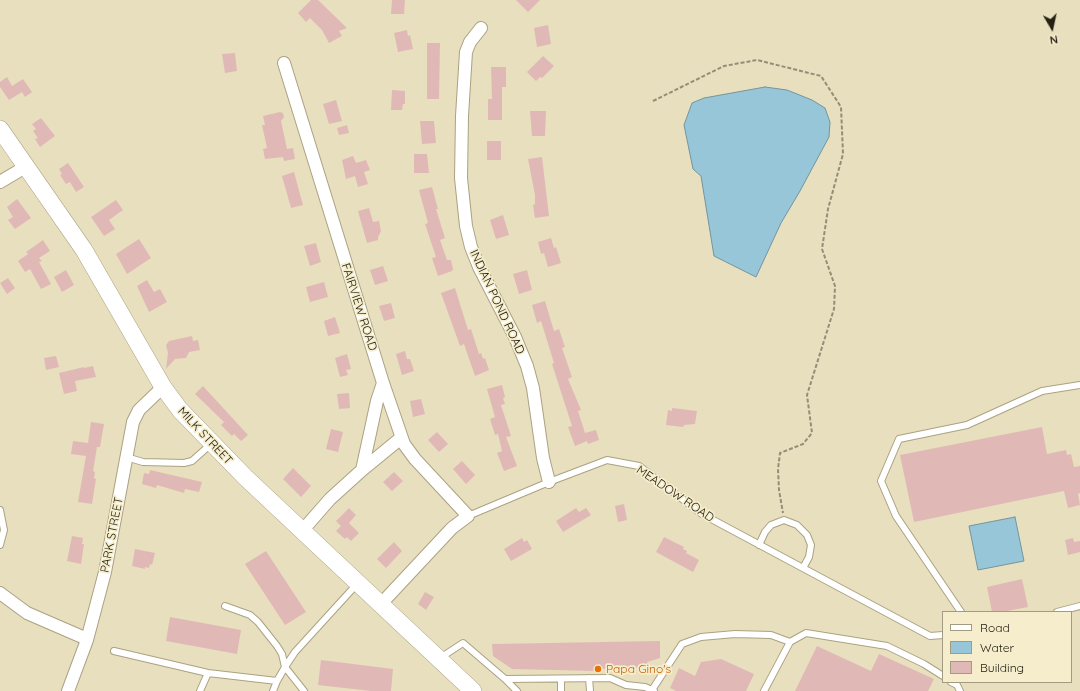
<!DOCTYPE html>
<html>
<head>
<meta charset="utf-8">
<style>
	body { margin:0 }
	#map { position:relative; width:1080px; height:691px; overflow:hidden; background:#e8dfbe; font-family:Quicksand,sans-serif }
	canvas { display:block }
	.legend { position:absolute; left:942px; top:611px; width:130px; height:72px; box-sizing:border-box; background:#f5edcb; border:1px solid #a19b82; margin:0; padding:5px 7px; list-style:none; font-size:12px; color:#242114 }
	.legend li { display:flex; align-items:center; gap:8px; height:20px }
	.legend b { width:20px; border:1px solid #a19b82 }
	.north { position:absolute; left:1032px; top:8px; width:40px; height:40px; -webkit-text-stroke:3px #f5edcb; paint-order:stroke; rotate:171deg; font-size:11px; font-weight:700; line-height:16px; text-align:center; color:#242114 }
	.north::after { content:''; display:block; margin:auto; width:14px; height:18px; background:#242114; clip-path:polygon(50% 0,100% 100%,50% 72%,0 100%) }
</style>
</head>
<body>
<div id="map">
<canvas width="1080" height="691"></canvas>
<ul class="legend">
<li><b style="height:5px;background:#fff"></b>Road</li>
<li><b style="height:11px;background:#96c6d8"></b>Water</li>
<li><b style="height:11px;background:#e0b9b7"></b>Building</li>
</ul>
<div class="north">N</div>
</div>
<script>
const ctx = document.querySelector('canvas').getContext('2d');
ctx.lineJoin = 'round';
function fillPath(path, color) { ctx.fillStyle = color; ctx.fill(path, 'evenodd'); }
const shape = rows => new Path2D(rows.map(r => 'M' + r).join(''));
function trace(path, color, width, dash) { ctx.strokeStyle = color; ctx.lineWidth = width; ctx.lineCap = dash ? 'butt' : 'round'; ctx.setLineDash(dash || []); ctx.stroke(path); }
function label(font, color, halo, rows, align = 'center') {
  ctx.font = font + ' Quicksand,sans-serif'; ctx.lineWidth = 3.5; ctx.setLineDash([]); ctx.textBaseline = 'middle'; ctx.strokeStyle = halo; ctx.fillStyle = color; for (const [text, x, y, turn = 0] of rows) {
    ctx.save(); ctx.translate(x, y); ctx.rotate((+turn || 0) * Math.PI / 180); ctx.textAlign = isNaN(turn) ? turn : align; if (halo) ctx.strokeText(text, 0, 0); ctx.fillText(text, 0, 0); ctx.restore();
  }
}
const water = shape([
	[765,87,787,90,812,100,825,108,830,122,829,137,800,191,781,223,756,277,714,256,701,176,693,169,684,125,692,103,704,98,765,87],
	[1015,517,1024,561,978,570,969,526,1015,517]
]);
const building = shape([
	[311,0,318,0,347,28,339,31,342,36,329,43,322,30,310,18,306,22,298,13],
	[392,0,405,0,404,14,391,14],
	[516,0,540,0,528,12],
	[548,25,551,44,537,47,534,28],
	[407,30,408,36,410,35,413,49,398,52,394,33],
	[427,43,440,43,439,99,427,99],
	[235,53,237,71,225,73,222,54],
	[543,56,554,66,542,78,540,77,536,81,527,72],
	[491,67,506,67,506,87,502,87,502,120,488,120,488,99,492,99],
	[7,77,12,86,23,79,32,92,25,97,22,92,9,100,0,87,0,82],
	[392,90,405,91,405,104,403,104,402,110,391,110],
	[336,100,342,121,329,124,323,104],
	[530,111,546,111,545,136,532,136],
	[280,112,283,113,284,117,281,121,287,149,293,148,295,159,284,161,283,157,265,159,263,149,267,148,262,125,265,125,263,116],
	[41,118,55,136,40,147,35,139,38,138,33,131,36,129,32,124],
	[420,121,434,121,436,143,422,144],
	[347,125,349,133,339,135,337,128],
	[487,141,501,141,501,160,487,160],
	[414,154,427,154,429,173,414,173],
	[353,156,356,163,366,160,370,170,364,172,368,184,358,187,355,176,346,179,342,160],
	[542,157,549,216,535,218,533,205,535,204,535,195,528,159],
	[68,163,84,187,76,192,70,182,66,184,60,175,62,174,59,169],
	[294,172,303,205,291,208,282,176],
	[432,187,438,209,436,209,445,238,440,240,447,260,451,260,453,269,452,271,438,276,432,258,436,257,425,224,428,223,419,190],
	[17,199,31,218,15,229,8,220,13,217,7,207],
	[116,200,123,210,109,220,115,229,104,236,91,217],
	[369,208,373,222,379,221,381,231,378,237,378,240,367,243,358,211],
	[503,215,509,235,496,239,490,220],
	[551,238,554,248,556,247,561,263,548,267,544,253,541,254,538,242],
	[139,239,151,258,127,274,116,254],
	[43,240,50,251,39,258,42,261,39,262,51,284,41,289,30,269,25,272,18,261,28,254,26,252],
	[316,243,321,262,310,266,304,246],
	[383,266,388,281,375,285,370,270],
	[66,270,74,285,62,292,54,277],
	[527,270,532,290,519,294,513,274],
	[8,278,15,288,7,294,0,283],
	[147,280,154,292,160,289,167,302,149,312,137,286],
	[324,282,328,297,310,302,306,287],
	[455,288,468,330,471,329,479,354,481,353,483,359,485,358,489,370,475,376,464,344,460,346,441,293],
	[545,301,554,331,559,329,565,347,562,348,572,377,568,379,581,410,578,411,585,433,596,430,599,440,588,444,587,441,575,446,568,427,572,426,552,364,554,363,541,321,537,323,532,305],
	[391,303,395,318,384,321,379,306],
	[335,317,340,333,328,336,324,321],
	[192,336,193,341,198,340,200,350,189,352,186,358,175,359,166,369,168,353,166,345,169,341],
	[405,351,407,359,410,359,414,371,402,375,396,354],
	[347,354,351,369,346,370,348,375,340,377,335,358],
	[56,356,59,367,46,370,44,358],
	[93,366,96,377,75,381,77,391,64,394,59,373,84,367,84,368],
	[502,385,505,397,503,398,505,404,501,405,511,436,506,437,517,466,504,471,497,453,502,451,498,434,495,435,490,419,495,417,487,389],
	[203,386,248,435,241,441,234,434,232,436,221,425,224,422,195,394],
	[349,393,350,408,339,409,337,394],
	[421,399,425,414,413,417,410,401],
	[672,408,697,411,695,424,684,425,683,427,666,425,668,410,672,411],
	[91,422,104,424,100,447,97,447,93,471,95,472,94,478,96,479,92,504,78,502,86,456,71,454,73,441,88,443],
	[1042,427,1047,454,1066,450,1067,455,1071,454,1074,467,1080,466,1080,493,1078,494,1080,505,1068,508,1064,491,914,522,900,455],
	[331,429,343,432,338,452,326,449],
	[437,432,448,444,439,452,428,440],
	[462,461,475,475,466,484,453,469],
	[293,468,311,486,301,497,283,479],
	[150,470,202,482,199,492,185,489,184,493,157,485,156,488,142,484,144,473,149,474],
	[394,472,403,481,392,491,383,482],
	[624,504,627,520,618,522,615,506],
	[349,508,356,515,349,523,359,533,351,541,347,537,345,539,336,531,341,526,336,521],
	[576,508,579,512,586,508,591,515,563,532,556,521],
	[72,536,83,538,82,544,84,544,81,564,67,561],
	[664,537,684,547,683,549,687,551,686,553,699,560,693,572,656,552],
	[522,538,524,542,527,540,532,549,511,561,504,549],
	[1073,538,1074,542,1080,541,1080,552,1068,555,1065,540],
	[394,542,402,551,386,568,377,559],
	[135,549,155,553,152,565,150,564,149,568,145,567,145,569,132,566],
	[266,551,306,612,285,625,245,564],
	[1022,579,1028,607,1002,612,992,612,987,587],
	[425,592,434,597,426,610,418,604],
	[170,617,241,630,237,654,166,641],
	[660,641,660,658,647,662,649,667,596,669,594,671,512,669,493,656,492,644],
	[817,646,871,671,879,654,934,679,928,691,795,691],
	[721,659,754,674,746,691,676,691,670,688,679,668,695,676,701,662],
	[321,660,393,669,391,691,371,691,318,685]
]);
const path = shape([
	[653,101,724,66,757,60,821,76,841,107,843,154,828,209,822,249,835,286,834,309,807,395,812,433,803,444,780,453,778,469,779,490,783,513]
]);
const lane = shape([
	[126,457,143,462,184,463,192,461,211,444],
	[0,510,4,530,0,545],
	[468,516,549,482,607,460,639,466,702,514,930,636,943,635],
	[759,545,765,532,771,525,784,520,797,525,807,535,811,545,809,557,803,568],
	[225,606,250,615,258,622,277,646,282,654,285,667,295,652,357,584],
	[961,612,896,516,881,481,899,439,967,425,1042,391,1080,385],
	[1057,612,1080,606],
	[114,651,208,673,277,681,285,667,304,691],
	[440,658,463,643,505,679,610,678,626,685,645,687,654,691],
	[589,678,590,691],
	[505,679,517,691],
	[561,679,561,691],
	[951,682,957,685,960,691],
	[652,690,682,644,701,637,735,634,771,635,790,642],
	[200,691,208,673],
	[273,691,277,681],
	[764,691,790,642,806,633,887,646,924,664,943,676]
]);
const street = shape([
	[481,28,470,42,466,52,462,116,461,178,466,226,471,247,479,267,515,337,527,366,533,388,543,458,549,482],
	[284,63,383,383,377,401,362,470,330,499,302,531],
	[0,182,27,166],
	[362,470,401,438],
	[0,593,27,613,87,639],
	[380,605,452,528,468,516,415,459,404,444,383,383],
	[68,691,87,640,105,572,133,422,139,410,163,387]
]);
const secondary = shape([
	[0,129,84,250,163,387,180,410,245,477,473,691]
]);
const markers = [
	[598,669,4,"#e8710a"]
];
const streetNames = [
	["INDIAN POND ROAD",497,302,65],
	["FAIRVIEW ROAD",359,307,72],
	["MILK STREET",205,436,47],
	["MEADOW ROAD",675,494,34],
	["PARK STREET",112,535,-79]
];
const foodNames = [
	["Papa Gino's",606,669]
];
fillPath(water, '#96c6d8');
trace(water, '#74949d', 1);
fillPath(building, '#e0b9b7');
trace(lane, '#aaa282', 8);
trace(street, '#aaa282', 14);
trace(secondary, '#aaa282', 18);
trace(path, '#948e76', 2, [4, 2]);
trace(lane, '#fff', 6);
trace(street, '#fff', 12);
trace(secondary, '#fff', 17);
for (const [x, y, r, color] of markers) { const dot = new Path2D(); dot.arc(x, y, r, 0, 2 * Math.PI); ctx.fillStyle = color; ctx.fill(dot); trace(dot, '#f5edcb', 1.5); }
label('12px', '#242114', '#f5edcb', streetNames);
label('12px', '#c56008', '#f5edcb', foodNames, 'left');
</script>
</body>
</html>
